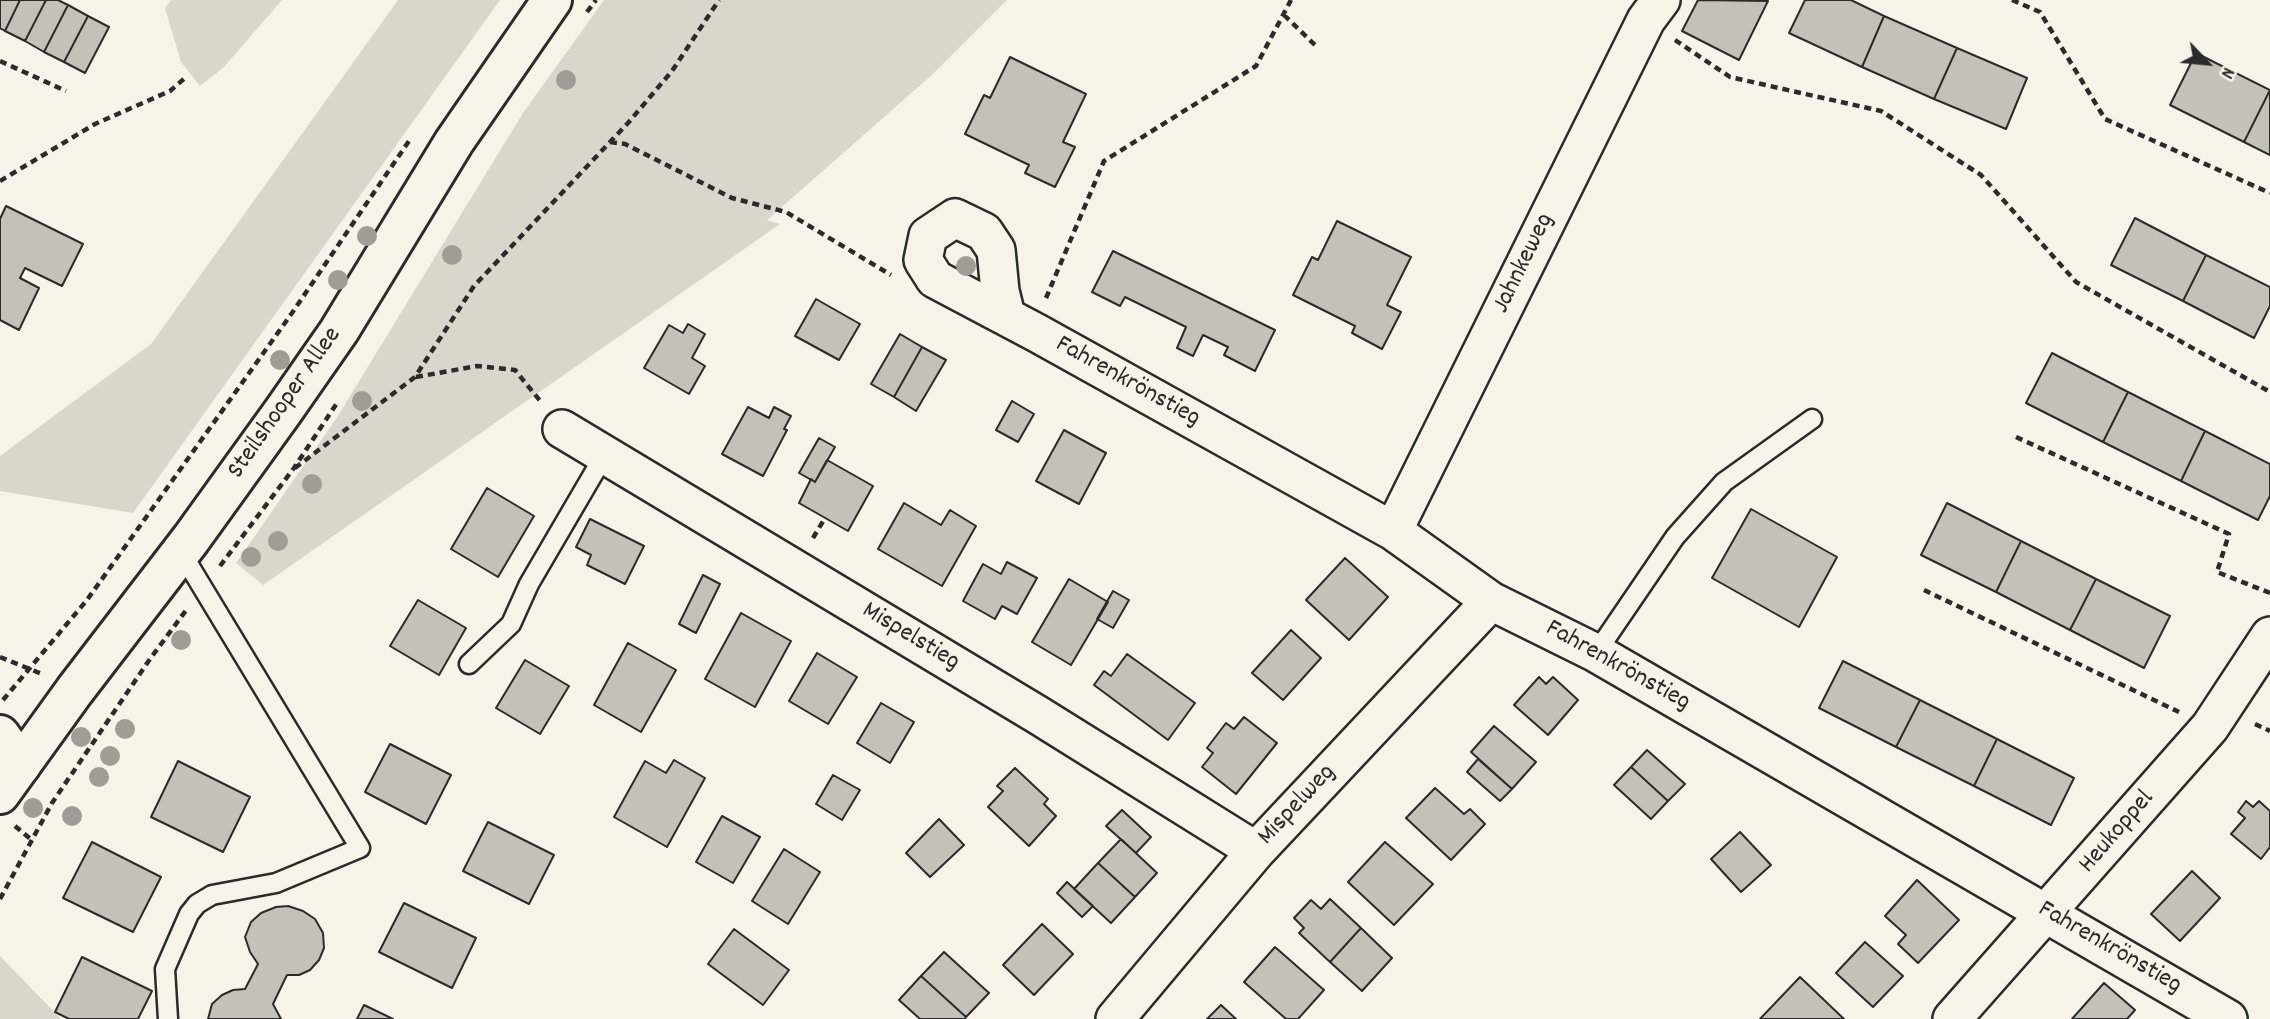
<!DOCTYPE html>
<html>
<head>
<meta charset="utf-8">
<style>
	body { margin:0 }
	#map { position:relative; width:2270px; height:1019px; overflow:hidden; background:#f7f3e8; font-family:Dekko,sans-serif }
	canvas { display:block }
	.north { position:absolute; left:2172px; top:28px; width:70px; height:70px; -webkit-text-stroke:5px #f7f3e8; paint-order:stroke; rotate:116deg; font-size:19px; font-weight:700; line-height:28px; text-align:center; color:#2b2b2b }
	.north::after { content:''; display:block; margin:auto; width:24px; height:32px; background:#2b2b2b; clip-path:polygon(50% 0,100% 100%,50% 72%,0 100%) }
</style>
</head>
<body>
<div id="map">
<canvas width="2270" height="1019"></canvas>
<div class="north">N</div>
</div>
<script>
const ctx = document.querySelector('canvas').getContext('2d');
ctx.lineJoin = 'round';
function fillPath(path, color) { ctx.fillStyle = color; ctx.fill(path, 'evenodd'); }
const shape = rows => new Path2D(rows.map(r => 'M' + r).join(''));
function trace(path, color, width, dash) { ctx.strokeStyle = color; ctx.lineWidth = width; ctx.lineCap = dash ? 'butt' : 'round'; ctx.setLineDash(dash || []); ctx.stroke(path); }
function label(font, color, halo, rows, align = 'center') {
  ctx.font = font + ' Dekko,sans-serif'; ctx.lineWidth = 6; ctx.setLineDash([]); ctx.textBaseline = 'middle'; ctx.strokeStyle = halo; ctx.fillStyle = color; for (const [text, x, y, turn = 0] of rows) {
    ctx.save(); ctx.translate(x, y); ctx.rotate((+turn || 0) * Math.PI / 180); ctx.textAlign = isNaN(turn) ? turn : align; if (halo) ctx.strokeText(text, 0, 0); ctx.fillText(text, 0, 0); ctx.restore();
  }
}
const green = shape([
	[171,0,282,0,224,67,200,86,181,62,165,8],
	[398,0,500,0,133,513,0,491,0,456,151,344],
	[604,0,1007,0,933,74,767,220,780,224,263,585,236,563,336,419,523,113],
	[0,956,61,1019,0,1019]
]);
const building = shape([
	[0,0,20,0,5,31,0,28,0,0],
	[20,0,46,0,25,41,5,31,20,0],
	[46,0,58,0,68,5,44,52,25,41,46,0],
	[1698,0,1768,1,1739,60,1682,31,1698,0],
	[1805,0,1851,0,1884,16,1862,67,1789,33,1805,0],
	[68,5,88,16,64,62,44,52,68,5],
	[88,16,109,27,85,73,64,62,88,16],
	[1884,16,1957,48,1934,99,1862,67,1884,16],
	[1957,48,2027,78,2006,129,1934,99,1957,48],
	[2196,53,2270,90,2244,142,2170,105,2196,53],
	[1010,57,1086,94,1063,142,1075,147,1055,187,1025,173,1029,165,965,134,984,95,990,98,1010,57],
	[2270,90,2270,155,2244,142,2270,90],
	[6,206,83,244,62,286,25,268,20,278,39,288,19,330,0,320,0,219,6,206],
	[2135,218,2206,255,2183,301,2111,265,2135,218],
	[1337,221,1411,257,1387,305,1401,312,1382,349,1352,333,1355,326,1293,295,1312,257,1318,260,1337,221],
	[1113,251,1275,330,1255,371,1224,355,1228,347,1203,335,1193,356,1177,348,1186,327,1125,297,1120,306,1092,292,1113,251],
	[2206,255,2270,287,2270,306,2254,338,2183,301,2206,255],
	[816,299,860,324,839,360,795,336,816,299],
	[688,324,705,334,692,358,705,366,689,394,644,368,669,325,683,333,688,324],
	[900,334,922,347,894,397,871,384,900,334],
	[922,347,946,360,916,411,894,397,922,347],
	[2052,353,2128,392,2103,442,2026,403,2052,353],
	[2128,392,2205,431,2181,481,2103,442,2128,392],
	[1012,401,1034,414,1018,442,996,430,1012,401],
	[748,407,769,418,774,407,791,416,784,429,787,430,763,476,722,454,748,407],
	[1064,430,1106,453,1079,504,1036,481,1064,430],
	[2205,431,2270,464,2270,496,2258,520,2181,481,2205,431],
	[819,438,835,447,815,482,799,473,819,438],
	[827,460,873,486,848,531,799,503,811,479,815,482,827,460],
	[487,488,534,516,498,577,451,549,487,488],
	[904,503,941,525,950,510,976,526,942,586,878,549,904,503],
	[1947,503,2021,541,1996,592,1921,555,1947,503],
	[1751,509,1837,557,1799,627,1712,578,1751,509],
	[590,519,644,546,625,584,587,565,591,555,576,547,590,519],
	[2021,541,2096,579,2070,630,1996,592,2021,541],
	[1345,558,1388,597,1349,640,1306,600,1345,558],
	[1007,562,1037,578,1017,614,1002,606,995,619,963,601,983,564,1001,574,1007,562],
	[703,575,720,584,696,633,679,624,703,575],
	[1069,579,1108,602,1071,665,1032,642,1069,579],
	[2096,579,2170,616,2144,668,2070,630,2096,579],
	[1113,591,1129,600,1113,628,1097,619,1113,591],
	[418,600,466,628,439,675,390,646,418,600],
	[741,613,791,641,755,707,705,679,741,613],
	[1291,630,1321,658,1283,700,1252,673,1291,630],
	[628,643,676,670,641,732,594,705,628,643],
	[817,653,857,677,828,724,789,701,817,653],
	[1127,654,1195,703,1168,740,1094,685,1104,671,1111,676,1127,654],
	[525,660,569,686,540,734,496,708,525,660],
	[1843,661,1920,700,1896,747,1819,708,1843,661],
	[1539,677,1546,684,1553,677,1578,700,1548,735,1514,705,1539,677],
	[1920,700,1997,739,1974,786,1896,747,1920,700],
	[881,703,914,722,890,763,857,743,881,703],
	[1244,717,1277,743,1236,794,1202,767,1213,753,1207,748,1226,723,1234,729,1244,717],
	[1494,726,1536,762,1512,789,1471,752,1494,726],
	[1997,739,2074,778,2051,825,1974,786,1997,739],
	[390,744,451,775,426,824,365,792,390,744],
	[1647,750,1685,784,1668,801,1631,767,1647,750],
	[1478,759,1512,789,1500,801,1467,772,1478,759],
	[674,760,705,778,667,847,614,817,645,761,666,773,674,760],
	[178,761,250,797,223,852,151,817,178,761],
	[1631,767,1668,801,1651,819,1614,785,1631,767],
	[1015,768,1048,799,1044,804,1056,816,1029,846,988,807,1003,791,997,786,1015,768],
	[833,775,860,790,842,820,816,804,833,775],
	[1435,788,1464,814,1470,809,1485,824,1451,860,1406,818,1435,788],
	[2246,801,2253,807,2259,801,2270,811,2270,847,2261,859,2231,834,2245,818,2238,812,2246,801],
	[1122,810,1151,837,1136,853,1106,826,1122,810],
	[722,816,760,837,733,883,696,862,722,816],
	[939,819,964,845,930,877,906,853,939,819],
	[488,822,554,855,529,904,463,871,488,822],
	[1740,832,1771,865,1741,892,1711,859,1740,832],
	[1121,839,1157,873,1135,897,1098,863,1121,839],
	[92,842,161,877,133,932,63,898,92,842],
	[1385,842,1433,884,1394,925,1348,882,1385,842],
	[784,849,820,872,788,924,752,901,784,849],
	[1098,863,1135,897,1111,923,1074,889,1098,863],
	[2192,871,2220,898,2180,941,2151,914,2192,871],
	[1917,880,1959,920,1918,963,1898,944,1906,935,1885,916,1917,880],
	[1067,882,1093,906,1082,917,1057,893,1067,882],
	[1330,899,1361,928,1330,962,1299,933,1304,928,1294,918,1311,900,1321,909,1330,899],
	[404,903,476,938,452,988,379,952,404,903],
	[288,906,303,911,315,919,323,933,324,948,319,960,310,970,299,975,287,975,273,1004,281,1019,208,1019,212,1004,222,995,233,990,245,989,258,964,250,952,245,937,251,922,261,913,276,907,288,906],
	[1042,924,1073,954,1034,995,1003,965,1042,924],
	[1361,928,1392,958,1362,991,1330,962,1361,928],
	[734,929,789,970,763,1005,708,964,734,929],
	[1865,942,1903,976,1873,1007,1836,973,1865,942],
	[1275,947,1324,990,1298,1019,1286,1019,1244,982,1275,947],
	[944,952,989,993,966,1017,921,976,944,952],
	[82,957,152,991,138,1019,69,1019,55,1012,82,957],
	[921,976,966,1017,965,1019,920,1019,899,1000,921,976],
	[1800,977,1844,1019,1760,1019,1800,977],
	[2104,983,2135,1010,2127,1019,2072,1019,2104,983],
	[364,1005,393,1019,357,1019,364,1005],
	[1221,1005,1236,1019,1207,1019,1221,1005]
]);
const path = shape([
	[2012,0,2040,12,2105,119,2270,193],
	[587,12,596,0],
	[1284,15,1317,47],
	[1675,40,1730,77,1881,111,1981,175,2076,282,2270,392],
	[0,61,66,91],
	[610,142,625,144,732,198,786,212,891,275],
	[0,181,95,124,170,91,186,77],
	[1046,298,1104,161,1256,66,1291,0],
	[416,377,477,366,515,370,541,402],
	[2016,437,2229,534,2217,572,2270,593],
	[295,468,415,377,474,286,628,123,672,71,719,0],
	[813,538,825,518],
	[220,566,294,468,337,403],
	[1924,590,2179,712],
	[0,657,42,674],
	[3,700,87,600,292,313,409,141],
	[2255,724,2270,731],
	[15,826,33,841],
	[0,899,52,803,150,659,187,609]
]);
const service = shape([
	[1596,653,1675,537,1724,482,1812,419],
	[469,664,511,624,529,584,605,454],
	[168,1019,165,969,189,914,197,904,212,895,276,883,360,848,181,552]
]);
const minor = shape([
	[1006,316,1000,291,996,250,984,232,955,218,928,236,923,260,935,279,1037,333,1393,531,1491,601,1596,653,2228,1019],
	[562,429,1038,715,1256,851],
	[1393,531,1646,20,1661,0],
	[1115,1019,1256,851,1491,601],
	[1952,1019,2210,727,2270,636]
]);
const tertiary = shape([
	[0,735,21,765]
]);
const secondary = shape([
	[0,794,75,690,191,539,284,410,339,331,454,142,552,0]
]);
const trees = [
	[566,80],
	[367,236],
	[452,255],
	[966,266],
	[338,280],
	[280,360],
	[362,401],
	[312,484],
	[278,541],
	[251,557],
	[181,640],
	[125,729],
	[81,737],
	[110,756],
	[99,777],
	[33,808],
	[72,816]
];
const streetNames = [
	["Jahnkeweg",1525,264,-64],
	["Fahrenkrönstieg",1127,383,29],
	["Steilshooper Allee",286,404,-55],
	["Mispelstieg",910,638,31],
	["Fahrenkrönstieg",1617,667,29],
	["Mispelweg",1298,806,-47],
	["Heukoppel",2118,833,-49],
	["Fahrenkrönstieg",2109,949,30]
];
fillPath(green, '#dad6cc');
fillPath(building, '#c4c1b9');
trace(building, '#2b2b2b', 2);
trace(service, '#2b2b2b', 23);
trace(minor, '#2b2b2b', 42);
trace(tertiary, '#2b2b2b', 44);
trace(secondary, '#2b2b2b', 44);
trace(path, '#2b2b2b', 4.5, [7, 5]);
trace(service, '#f7f3e8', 18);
trace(minor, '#f7f3e8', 37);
trace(tertiary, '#f7f3e8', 38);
trace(secondary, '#f7f3e8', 38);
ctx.fillStyle = '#9f9d96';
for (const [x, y] of trees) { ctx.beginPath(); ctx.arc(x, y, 10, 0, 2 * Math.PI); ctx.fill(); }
label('26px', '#2b2b2b', '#f7f3e8', streetNames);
</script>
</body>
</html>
